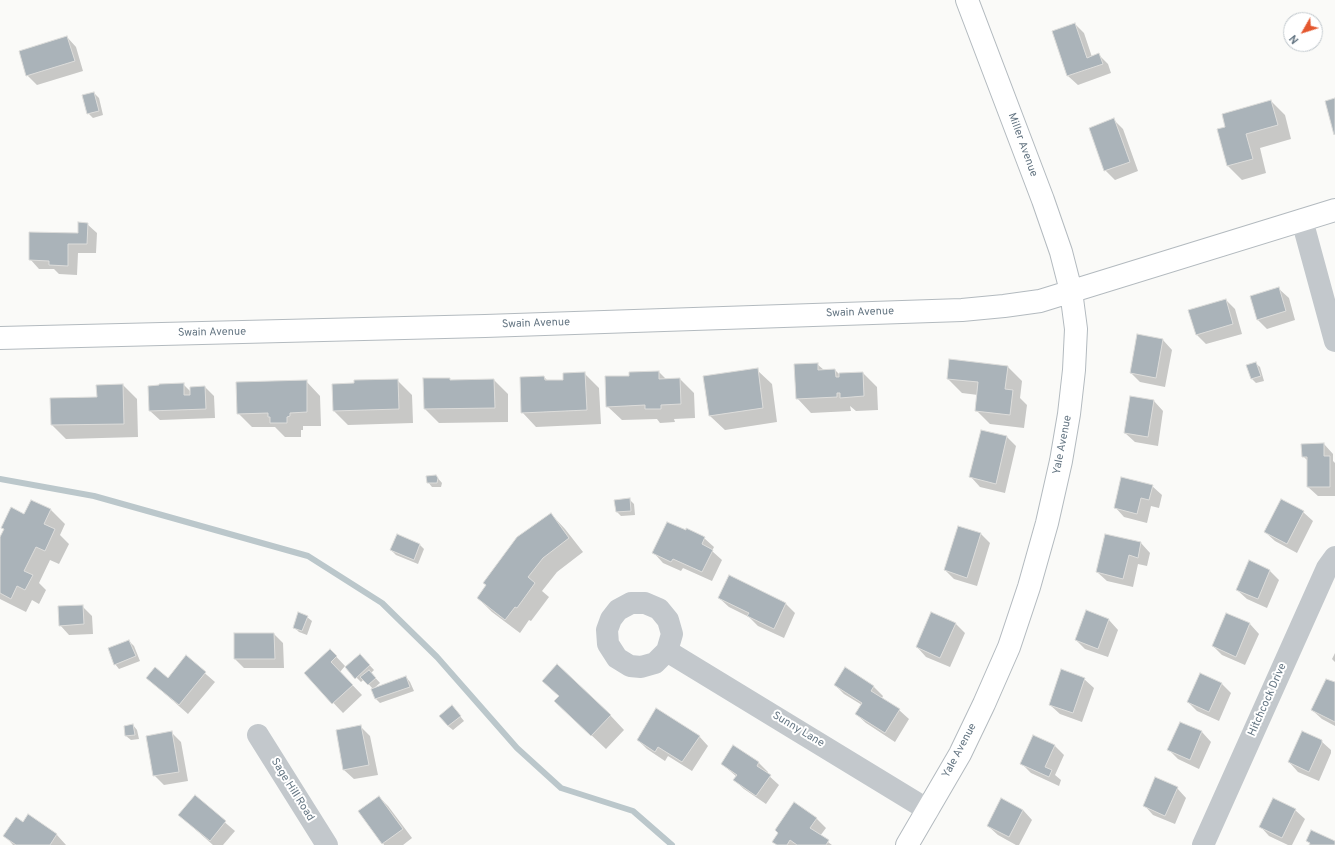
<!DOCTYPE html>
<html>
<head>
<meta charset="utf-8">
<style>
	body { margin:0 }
	#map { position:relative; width:1335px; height:845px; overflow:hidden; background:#fafaf8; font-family:Overpass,sans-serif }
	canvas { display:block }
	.north { position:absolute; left:1283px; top:12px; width:40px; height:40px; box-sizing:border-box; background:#fff; border:1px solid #c1c8cd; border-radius:50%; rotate:231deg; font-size:11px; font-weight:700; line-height:16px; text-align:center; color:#657683 }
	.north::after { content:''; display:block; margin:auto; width:14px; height:18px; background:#e4572e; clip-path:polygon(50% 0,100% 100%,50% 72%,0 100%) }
</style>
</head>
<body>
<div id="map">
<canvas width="1335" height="845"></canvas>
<div class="north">N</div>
</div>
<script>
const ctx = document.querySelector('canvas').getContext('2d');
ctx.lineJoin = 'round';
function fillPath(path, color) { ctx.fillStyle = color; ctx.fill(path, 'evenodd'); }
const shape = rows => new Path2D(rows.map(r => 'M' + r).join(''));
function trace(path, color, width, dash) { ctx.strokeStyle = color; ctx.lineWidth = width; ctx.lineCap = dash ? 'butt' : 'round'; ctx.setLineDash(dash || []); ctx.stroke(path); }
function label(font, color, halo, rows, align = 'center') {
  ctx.font = font + ' Overpass,sans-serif'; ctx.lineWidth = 4; ctx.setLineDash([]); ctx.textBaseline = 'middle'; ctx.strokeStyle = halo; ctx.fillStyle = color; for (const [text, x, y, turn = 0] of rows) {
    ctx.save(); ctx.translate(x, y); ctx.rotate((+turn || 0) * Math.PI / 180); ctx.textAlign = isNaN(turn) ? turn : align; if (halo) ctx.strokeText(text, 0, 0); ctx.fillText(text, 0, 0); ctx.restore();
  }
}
const shadow = shape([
	[1075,24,1084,33,1092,57,1099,55,1108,64,1111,73,1078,85,1068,76,1053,32],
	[67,37,76,47,83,71,37,85,27,75],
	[94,93,99,98,103,115,93,118,88,113],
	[1271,101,1285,115,1291,139,1260,148,1266,173,1242,180,1228,166,1226,128],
	[1114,120,1123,129,1138,171,1115,180,1105,170],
	[87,224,97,233,96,253,78,253,77,275,59,274,54,269,39,269,30,259,79,234],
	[1279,289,1289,298,1295,320,1267,329,1257,319],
	[1226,300,1235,309,1242,334,1206,344,1197,335,1190,311],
	[1138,335,1163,340,1172,350,1165,387,1140,382,1131,373],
	[1255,363,1260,367,1264,381,1256,383,1252,379,1247,366],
	[817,364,824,370,835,370,839,374,863,373,877,387,878,410,856,411,850,406,851,411,811,413,797,398],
	[1008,367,1022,381,1020,398,1027,405,1024,428,990,424,976,410,978,395,962,393,948,379],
	[757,370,772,384,777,422,725,430,710,416],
	[659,372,666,379,680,379,694,393,695,418,674,419,675,422,660,423,657,419,622,420,607,406,630,377],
	[585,374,599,388,601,424,536,427,522,412,544,377,548,381,564,381],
	[449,379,452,381,494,380,508,394,508,422,439,423,425,409],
	[397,380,412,395,413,423,348,425,334,411],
	[306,381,320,396,321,426,303,426,303,430,301,430,301,437,285,437,275,427,252,427,238,413],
	[183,384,191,392,205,387,214,396,215,418,160,420,150,411],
	[123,385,137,399,138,437,66,439,52,425],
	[1154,401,1163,411,1158,446,1135,442,1125,433],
	[1007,437,1016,446,1005,493,980,487,971,477],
	[1324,444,1333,454,1333,461,1335,463,1335,496,1318,496,1308,487,1308,461,1303,456],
	[436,476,442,483,441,487,432,487,428,482],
	[1152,486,1162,495,1159,508,1151,506,1147,523,1124,517,1115,507],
	[629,499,634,504,635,515,621,516,617,512,616,501],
	[32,501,51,510,65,524,60,535,69,544,59,564,50,560,39,583,46,590,39,604,32,600,26,612,0,599,0,540,5,530,2,528,25,515],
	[1303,512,1313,521,1297,553,1275,541,1265,532],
	[551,514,565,529,583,552,557,572,542,591,549,597,531,621,529,620,520,633,492,612,478,598],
	[958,527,981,534,990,543,977,586,954,579,945,570],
	[704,538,714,547,712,551,722,560,712,581,683,568,681,571,663,563,654,553],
	[1141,543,1150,553,1147,566,1138,564,1133,587,1107,581,1097,572],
	[420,545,424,549,418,564,396,555,391,550],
	[1270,571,1279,580,1267,608,1247,599,1237,590],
	[730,577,786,604,795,613,784,638,758,626,749,617,729,607,719,598],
	[82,606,92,616,93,634,69,635,60,625],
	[1087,612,1109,620,1118,630,1108,657,1085,649,1076,640],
	[1227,614,1250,624,1259,634,1245,665,1222,655,1213,646],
	[307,617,312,621,307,635,299,632,294,627],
	[955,623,965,633,950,667,926,657,917,647],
	[274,634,283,643,284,668,244,668,235,659],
	[129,641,134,646,140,661,119,669,115,664],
	[330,650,345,666,340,672,362,695,343,713,305,673],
	[1335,653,1335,662,1332,659],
	[360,655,374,670,371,673,380,683,373,689,406,677,410,682,414,691,380,703,376,699,373,689,364,679,361,682,346,667],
	[186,657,215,682,188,714,147,678,168,679],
	[845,669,874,687,883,696,882,698,899,710,909,719,895,742,866,723,856,714,862,705,844,694,835,685],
	[1200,674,1222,684,1231,693,1219,721,1197,711,1188,702],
	[1084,679,1094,688,1082,722,1060,714,1050,705],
	[543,681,610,715,624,730,606,749,570,715,560,697],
	[1335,684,1335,726,1322,719,1312,710],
	[456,711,464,721,453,730,448,726],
	[1180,723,1202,732,1211,742,1199,769,1178,759,1169,750],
	[133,725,137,730,139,739,131,740,126,736],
	[361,727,370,736,378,775,354,779,344,770,337,731],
	[171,732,181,742,188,781,164,785,154,775],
	[699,736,708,746,692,771,668,756,665,761,647,749,638,740],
	[1034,736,1055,746,1064,755,1055,775,1061,780,1059,786,1031,773,1021,763],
	[1321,741,1331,750,1331,753,1319,781,1298,772,1289,762],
	[734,746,759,763,768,772,767,774,779,785,766,804,744,789,734,780,737,777,722,764],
	[1177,788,1186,798,1175,824,1153,815,1144,805],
	[195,797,235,831,223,845,213,845,179,815],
	[379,797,388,806,412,838,403,845,384,845,383,843],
	[1002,800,1023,810,1032,820,1019,845,1016,845,998,835,988,826],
	[1295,810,1305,819,1292,845,1288,845,1269,836,1260,826],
	[28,816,57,835,66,845,13,845,5,836,23,823],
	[816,818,826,828,820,836,832,845,777,845,773,842]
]);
const stream = shape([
	[0,479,94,496,308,556,382,603,437,657,517,748,561,788,633,811,672,845]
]);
const building = shape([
	[1075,23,1087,58,1099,53,1103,64,1067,76,1052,31,1075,23],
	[67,36,75,61,26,76,19,51,67,36],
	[94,92,99,111,87,114,82,95,94,92],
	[1335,98,1335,134,1334,135,1325,101,1335,98],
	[1271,100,1278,125,1246,134,1253,159,1227,166,1217,129,1225,127,1222,114,1271,100],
	[1114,118,1130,162,1104,171,1089,128,1114,118],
	[78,222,88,223,87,244,68,244,68,266,49,265,49,261,29,260,29,232,78,233,78,222],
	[1279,287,1286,311,1257,320,1250,296,1279,287],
	[1226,299,1233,324,1196,335,1188,310,1226,299],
	[1137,334,1163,339,1156,378,1130,373,1137,334],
	[949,359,1008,366,1005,389,1013,390,1010,415,975,411,978,382,947,379,949,359],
	[1256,362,1261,376,1251,379,1246,365,1256,362],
	[818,363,818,370,835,369,836,377,839,377,839,373,863,372,864,396,840,398,840,393,837,393,837,397,796,399,794,364,818,363],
	[758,368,763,408,709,416,703,376,758,368],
	[659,371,659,379,680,378,681,404,661,405,661,409,645,409,645,405,606,407,605,376,629,376,629,372,659,371],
	[585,372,587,410,521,413,520,377,544,376,545,380,563,380,563,373,585,372],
	[423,378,450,378,450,380,494,379,495,408,424,409,423,378],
	[398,379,399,409,333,411,332,384,354,383,354,380,398,379],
	[307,380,307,412,290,413,290,416,287,417,287,423,270,423,270,417,268,417,268,413,237,414,236,382,307,380],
	[184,383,184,395,190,395,190,387,205,386,206,409,149,411,148,386,159,385,159,384,184,383],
	[123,384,124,424,51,425,50,398,97,397,96,385,123,384],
	[1130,396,1154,400,1148,437,1124,433,1130,396],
	[981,430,1007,436,996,484,969,477,981,430],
	[1324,443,1324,456,1330,456,1330,487,1307,487,1307,457,1302,457,1301,444,1324,443],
	[436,475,438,478,437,483,427,483,426,476,436,475],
	[1121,477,1153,485,1149,500,1141,498,1137,514,1114,508,1121,477],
	[630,498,631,511,616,512,614,500,630,498],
	[1281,499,1304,511,1287,544,1264,532,1281,499],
	[31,500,51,509,44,524,55,529,45,551,36,547,24,571,33,575,25,590,17,586,11,599,0,593,0,537,4,529,1,528,11,507,24,514,31,500],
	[551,513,569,538,543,558,528,577,535,583,517,608,515,607,505,620,477,598,486,585,483,583,517,537,551,513],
	[667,522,686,530,686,528,705,537,702,544,713,550,702,572,673,559,671,562,652,553,667,522],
	[958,526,981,533,967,578,944,570,958,526],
	[397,534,420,544,414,560,390,550,397,534],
	[1105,534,1141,542,1138,558,1129,555,1123,579,1096,572,1105,534],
	[1249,560,1270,570,1258,599,1236,590,1249,560],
	[729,575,786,603,774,629,747,616,749,613,718,598,729,575],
	[83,605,84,624,59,626,58,606,83,605],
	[1086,610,1109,619,1098,649,1075,640,1086,610],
	[298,612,308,616,302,631,293,628,298,612],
	[931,612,956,623,940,658,916,647,931,612],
	[1226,613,1250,623,1236,657,1212,646,1226,613],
	[234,633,274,633,275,659,234,659,234,633],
	[129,640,136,656,114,665,108,648,129,640],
	[330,649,337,656,331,662,353,685,332,704,304,673,330,649],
	[360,654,370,665,355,679,345,667,360,654],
	[186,655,206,672,179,705,146,678,155,667,168,678,186,655],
	[557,664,611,715,591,736,554,701,559,696,542,681,557,664],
	[845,667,874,686,871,691,900,709,885,733,855,714,862,703,834,685,845,667],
	[1061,669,1085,678,1073,713,1049,705,1061,669],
	[369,670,376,678,368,685,360,677,369,670],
	[1200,673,1222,683,1209,712,1187,702,1200,673],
	[406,676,410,687,375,699,371,689,406,676],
	[1326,679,1335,682,1335,722,1311,710,1326,679],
	[452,705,461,716,448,726,439,716,452,705],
	[656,708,700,736,682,762,658,747,655,752,637,740,656,708],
	[1180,722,1202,731,1190,760,1167,750,1180,722],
	[133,724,135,735,125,736,124,726,133,724],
	[361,725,369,765,343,770,336,730,361,725],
	[172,731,179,772,153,776,146,736,172,731],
	[1302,731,1322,740,1322,743,1309,772,1288,762,1302,731],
	[1033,735,1055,745,1045,767,1052,770,1049,777,1020,764,1033,735],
	[733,745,759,762,757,766,771,775,756,796,733,780,737,775,721,764,733,745],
	[1155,777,1178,787,1165,816,1143,806,1155,777],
	[195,795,226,821,210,841,178,815,195,795],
	[379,796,403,829,382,844,358,811,379,796],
	[1001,798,1023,810,1009,837,987,826,1001,798],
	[1273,798,1296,809,1282,838,1259,827,1273,798],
	[794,802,817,818,810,828,829,840,826,845,797,845,790,840,787,845,777,845,772,842,778,833,775,830,794,802],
	[28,814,57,834,50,845,16,845,3,836,16,817,23,822,28,814],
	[1311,830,1335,841,1335,845,1309,845,1310,843,1306,841,1311,830]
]);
const street = shape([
	[1302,220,1335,341],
	[667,651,655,663,641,667,630,666,617,658,608,644,607,630,611,619,618,610,631,603,645,603,659,609,668,620,672,634,667,651,928,810],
	[258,735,327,845],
	[1203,845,1327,568,1335,557]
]);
const secondary = shape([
	[0,338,485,326,962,310,1004,306,1040,301,1335,210],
	[907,845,960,754,984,704,1009,647,1029,587,1047,523,1061,461,1069,414,1074,370,1076,329,1071,291,1061,252,1043,200,967,0]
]);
const streetNames = [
	["Miller Avenue",1022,145,70],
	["Swain Avenue",860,313,-2],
	["Swain Avenue",536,324,-2],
	["Swain Avenue",212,333,-1],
	["Yale Avenue",1063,445,-79],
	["Hitchcock Drive",1268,700,-66],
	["Sunny Lane",798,730,31],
	["Yale Avenue",960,751,-62],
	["Sage Hill Road",292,790,58]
];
fillPath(shadow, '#0003');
trace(stream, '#bbc7cb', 6);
fillPath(building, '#aab3b9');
trace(building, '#dcdcda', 1);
trace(secondary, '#b3babf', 24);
trace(street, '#c3c8cc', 22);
trace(secondary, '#fff', 22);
label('11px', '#657683', '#fff', streetNames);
</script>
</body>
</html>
